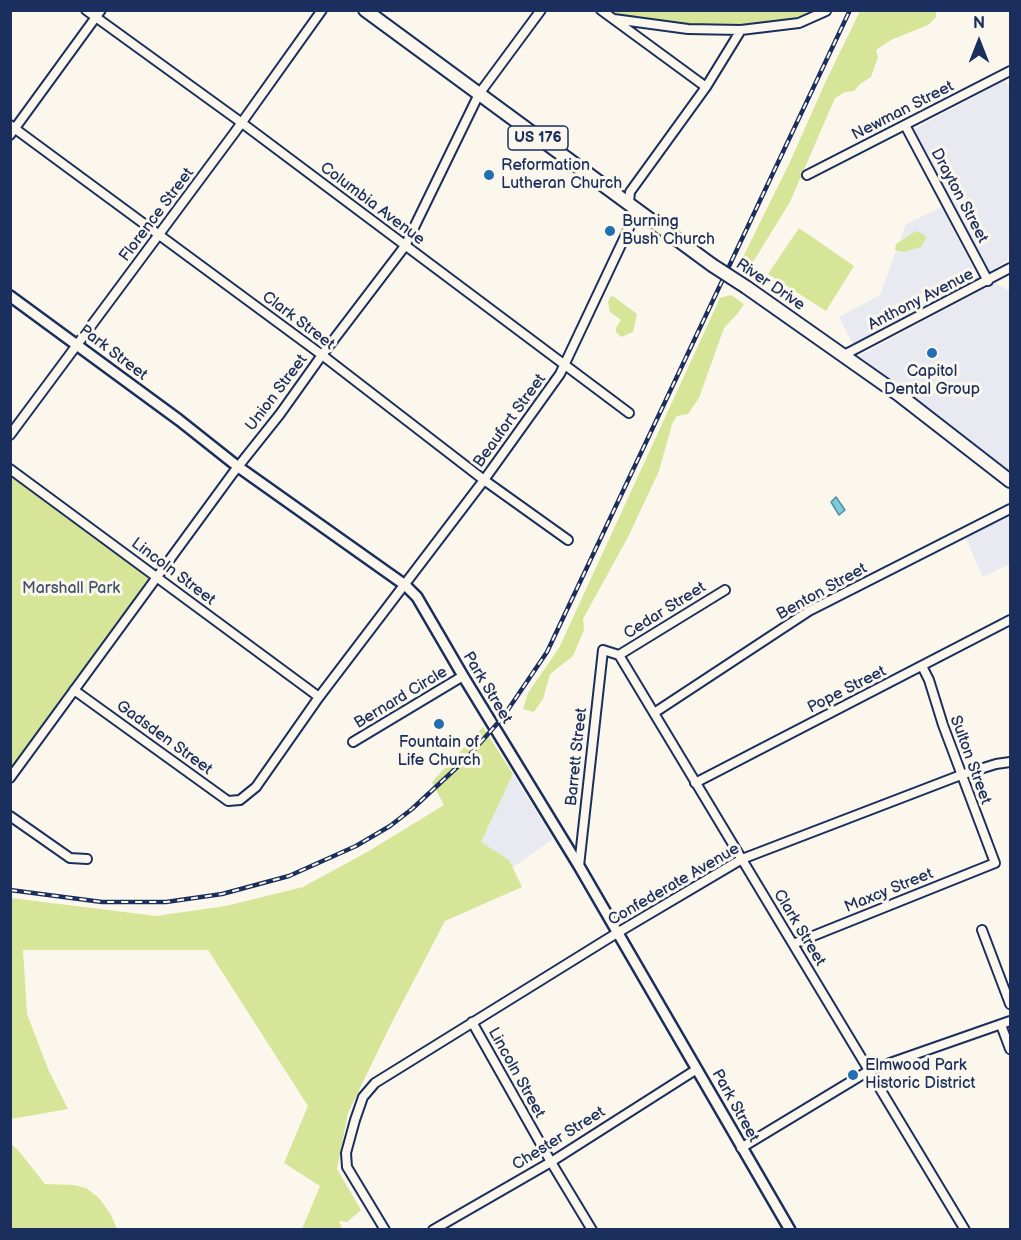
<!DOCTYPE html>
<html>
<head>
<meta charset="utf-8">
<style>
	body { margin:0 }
	#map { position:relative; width:1021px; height:1240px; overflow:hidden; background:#fbf7ec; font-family:"Balsamiq Sans",sans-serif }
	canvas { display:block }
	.frame { position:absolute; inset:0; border:12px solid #1b2f5e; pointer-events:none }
	.north { position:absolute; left:949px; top:12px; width:60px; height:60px; -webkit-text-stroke:4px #fbf7ec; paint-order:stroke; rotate:0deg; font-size:16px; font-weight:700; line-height:24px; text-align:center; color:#1b2f5e }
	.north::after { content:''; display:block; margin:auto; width:21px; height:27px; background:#1b2f5e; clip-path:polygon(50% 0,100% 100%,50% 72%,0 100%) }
</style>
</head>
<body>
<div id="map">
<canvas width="1021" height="1240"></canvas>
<div class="frame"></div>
<div class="north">N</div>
</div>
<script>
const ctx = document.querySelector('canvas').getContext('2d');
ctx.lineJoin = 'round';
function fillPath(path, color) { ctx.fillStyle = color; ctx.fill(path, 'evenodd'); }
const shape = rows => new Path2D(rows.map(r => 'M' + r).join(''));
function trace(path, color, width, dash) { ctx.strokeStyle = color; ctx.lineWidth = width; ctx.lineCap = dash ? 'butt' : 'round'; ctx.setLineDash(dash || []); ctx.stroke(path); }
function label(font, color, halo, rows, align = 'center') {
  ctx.font = font + ' "Balsamiq Sans",sans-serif'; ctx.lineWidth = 6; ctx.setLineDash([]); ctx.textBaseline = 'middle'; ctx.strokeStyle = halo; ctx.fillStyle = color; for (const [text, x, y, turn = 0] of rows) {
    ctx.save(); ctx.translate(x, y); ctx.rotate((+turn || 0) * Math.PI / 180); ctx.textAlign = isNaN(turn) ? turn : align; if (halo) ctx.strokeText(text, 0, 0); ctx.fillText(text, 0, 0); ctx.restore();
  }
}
const built = shape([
	[1004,81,1010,87,1010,176,1008,260,989,272,914,129],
	[942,207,979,280,853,345,839,317,880,295,906,224],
	[995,283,1010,291,1010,471,859,356],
	[1010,515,1010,564,983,577,965,537],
	[513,774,553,839,512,868,508,860,481,842]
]);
const green = shape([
	[601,11,828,11,799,23,741,30,614,19],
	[860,11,936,11,936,17,928,25,891,40,876,50,878,57,871,77,860,84,854,91,845,92,835,98,790,202,750,267,743,269,740,265,744,255,790,162,825,83],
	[799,228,854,266,826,311,768,274],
	[916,231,924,234,926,238,921,247,904,252,895,250,896,244],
	[731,295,744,304,738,313,724,328,699,398,688,414,677,416,672,424,659,471,628,537,583,619,584,630,573,656,550,674,543,699,534,712,523,709,528,693,559,648,720,298],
	[613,296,637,314,633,332,621,337,616,332,616,328,621,320,610,312,608,302,610,297],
	[11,469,156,577,11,778],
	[483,727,513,774,481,842,509,860,522,887,445,921,391,1024,348,1113,337,1169,361,1210,347,1222,339,1221,342,1229,302,1229,320,1186,284,1163,308,1106,208,950,23,950,27,1014,48,1069,68,1109,11,1119,11,898,156,916,226,906,303,887,369,851,444,805,432,782],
	[11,1144,18,1150,45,1184,74,1185,86,1188,99,1198,111,1215,117,1229,11,1229]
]);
const water = shape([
	[836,497,845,510,839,515,831,502,836,497]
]);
const minor = shape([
	[86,10,242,123,629,413],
	[601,10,706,87],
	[614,19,688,29,741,30,799,23,826,11],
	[10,125,322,355,484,480,568,540],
	[905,125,988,281],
	[10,135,101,10],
	[807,175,1010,71],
	[844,355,1010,268],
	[10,435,235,132,322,10],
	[10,469,319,697],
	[619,655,725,590],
	[74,690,228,801,240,800,256,787,319,697,484,480,560,374,637,211,629,202,630,192,706,87,741,30],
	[654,713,809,611,1010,509],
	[353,742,463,676],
	[10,778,233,473,280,414,322,355,405,246,479,94,541,10],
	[695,783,1010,620],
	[10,816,70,858,87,859],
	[579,866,603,650,619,655,965,1230],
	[982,930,1010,1004],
	[793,944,995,863,943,725,929,680,922,666],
	[472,1022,551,1162,592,1230],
	[1001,1025,1010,1049],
	[741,1148,870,1070,1010,1021],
	[385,1230,347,1167,346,1153,355,1120,363,1097,375,1083,617,933,742,859,961,775,996,764,1010,762],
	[433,1230,551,1162,697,1069]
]);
const tertiary = shape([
	[10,296,179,420,237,466,405,585,417,597,463,676,579,866,790,1230]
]);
const primary = shape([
	[365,10,712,265],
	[746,287,898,394,1010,481]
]);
const rail = shape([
	[10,890,102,902,166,902,222,894,289,876,356,846,390,826,412,809,466,759,503,717,547,652,850,10]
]);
const primaryBridge = shape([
	[712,265,746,287]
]);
const markers = [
	[489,175,6,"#1f6fb2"],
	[610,231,6,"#1f6fb2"],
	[932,353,6,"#1f6fb2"],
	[439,724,6,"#1f6fb2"],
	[853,1075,6,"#1f6fb2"]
];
const shields = [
	[538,138,60]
];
const shieldNames = [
	["US 176",538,138]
];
const streetNames = [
	["Newman Street",903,111,-27],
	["Drayton Street",959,196,62],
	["Columbia Avenue",372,204,37],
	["Florence Street",157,215,-53],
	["River Drive",770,285,34],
	["Anthony Avenue",921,300,-27],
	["Clark Street",298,321,37],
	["Park Street",113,353,37],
	["Union Street",277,393,-53],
	["Beaufort Street",510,421,-54],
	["Lincoln Street",173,572,37],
	["Benton Street",822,592,-29],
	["Cedar Street",665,611,-32],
	["Park Street",487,688,59],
	["Pope Street",847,690,-27],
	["Bernard Circle",401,698,-31],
	["Gadsden Street",164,738,36],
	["Barrett Street",577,757,-84],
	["Sulton Street",970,760,70],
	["Confederate Avenue",674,885,-30],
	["Maxcy Street",889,891,-22],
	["Clark Street",799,928,59],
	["Lincoln Street",516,1073,61],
	["Park Street",735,1106,61],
	["Chester Street",559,1139,-32]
];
const poiNames = [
	["Reformation",501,166],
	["Lutheran Church",501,184],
	["Burning",622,222],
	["Bush Church",622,240],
	["Capitol",932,372,"center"],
	["Dental Group",932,390,"center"],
	["Fountain of",439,743,"center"],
	["Life Church",439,761,"center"],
	["Elmwood Park",865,1066],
	["Historic District",865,1084]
];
const parkNames = [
	["Marshall Park",71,589]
];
fillPath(built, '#e9eaf1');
fillPath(green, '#d6e598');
fillPath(water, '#7bccd6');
trace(water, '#558da6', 1.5);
trace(minor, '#1b2f5e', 12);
trace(tertiary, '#1b2f5e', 14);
trace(primary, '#1b2f5e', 16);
trace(minor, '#fbf7ec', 8);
trace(tertiary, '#fbf7ec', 9);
trace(primary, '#fbf7ec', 12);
trace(rail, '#1b2f5e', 4.5);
trace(rail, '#fbf7ec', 2, [7]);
trace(primaryBridge, '#1b2f5e', 16, []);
trace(primaryBridge, '#fbf7ec', 12);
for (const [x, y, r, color] of markers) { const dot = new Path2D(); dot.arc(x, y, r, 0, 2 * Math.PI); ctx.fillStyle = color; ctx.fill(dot); trace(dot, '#fbf7ec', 2); }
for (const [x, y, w] of shields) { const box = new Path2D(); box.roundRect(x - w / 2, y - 12, w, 24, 4.5); ctx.fillStyle = '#fbf7ec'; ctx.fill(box); trace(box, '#1b2f5e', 1.5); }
label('bold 15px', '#1b2f5e', null, shieldNames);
label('16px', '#1b2f5e', '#fbf7ec', streetNames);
label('16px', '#1b2f5e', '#fbf7ec', poiNames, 'left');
label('16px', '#40536a', '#fbf7ec', parkNames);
</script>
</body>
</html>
